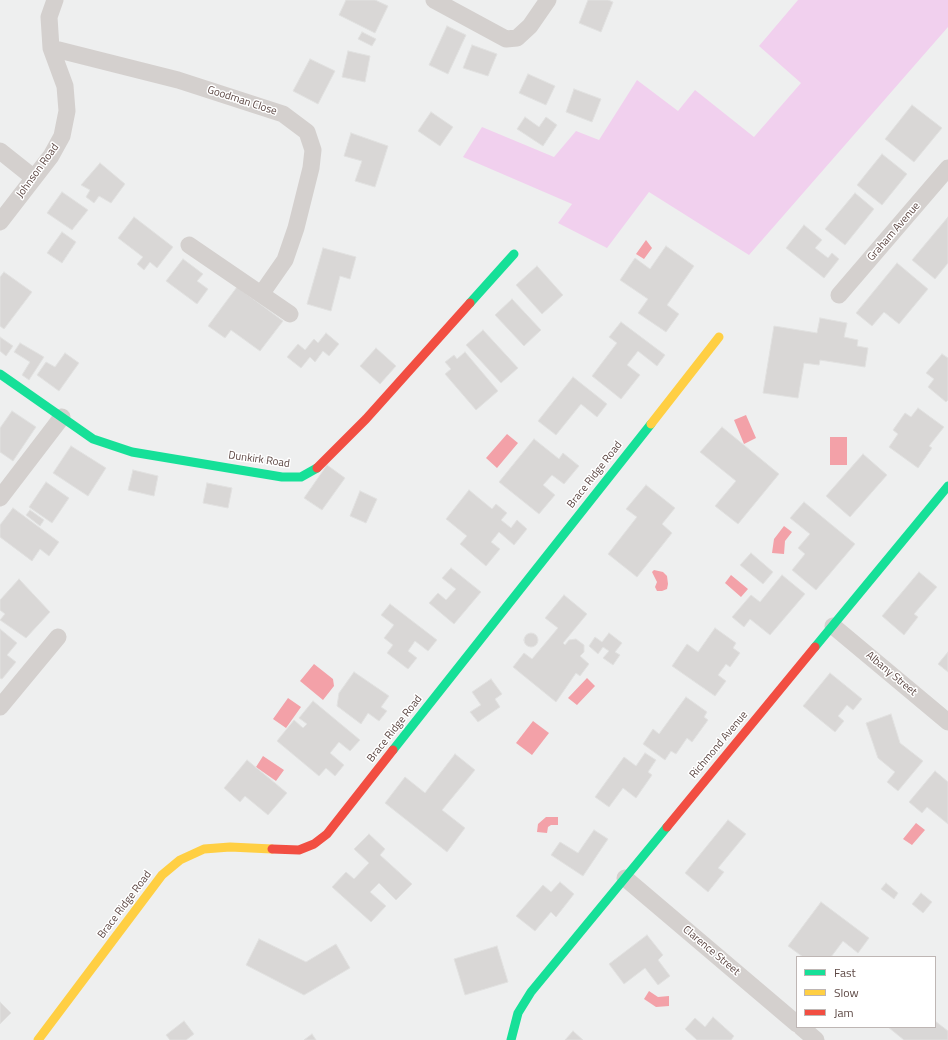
<!DOCTYPE html>
<html>
<head>
<meta charset="utf-8">
<style>
	body { margin:0 }
	#map { position:relative; width:948px; height:1040px; overflow:hidden; background:#eeefef; font-family:"Titillium Web",sans-serif }
	canvas { display:block }
	.legend { position:absolute; left:796px; top:956px; width:140px; height:72px; box-sizing:border-box; background:#fff; border:1px solid #beb6b4; margin:0; padding:5px 7px; list-style:none; font-size:12px; color:#5d4844 }
	.legend li { display:flex; align-items:center; gap:8px; height:20px }
	.legend b { width:20px; border:1px solid #beb6b4 }
</style>
</head>
<body>
<div id="map">
<canvas width="948" height="1040"></canvas>
<ul class="legend">
<li><b style="height:5px;background:#16e098"></b>Fast</li>
<li><b style="height:5px;background:#ffcf43"></b>Slow</li>
<li><b style="height:5px;background:#f24e42"></b>Jam</li>
</ul>
</div>
<script>
const ctx = document.querySelector('canvas').getContext('2d');
ctx.lineJoin = 'round';
function fillPath(path, color) { ctx.fillStyle = color; ctx.fill(path, 'evenodd'); }
const shape = rows => new Path2D(rows.map(r => 'M' + r).join(''));
function trace(path, color, width, dash) { ctx.strokeStyle = color; ctx.lineWidth = width; ctx.lineCap = dash ? 'butt' : 'round'; ctx.setLineDash(dash || []); ctx.stroke(path); }
function label(font, color, halo, rows, align = 'center') {
  ctx.font = font + ' "Titillium Web",sans-serif'; ctx.lineWidth = 3; ctx.setLineDash([]); ctx.textBaseline = 'middle'; ctx.strokeStyle = halo; ctx.fillStyle = color; for (const [text, x, y, turn = 0] of rows) {
    ctx.save(); ctx.translate(x, y); ctx.rotate((+turn || 0) * Math.PI / 180); ctx.textAlign = isNaN(turn) ? turn : align; if (halo) ctx.strokeText(text, 0, 0); ctx.fillText(text, 0, 0); ctx.restore();
  }
}
const green = shape([
	[798,0,948,0,948,27,749,255,649,192,607,248,558,223,572,204,463,157,482,127,554,157,576,131,599,140,637,80,678,111,695,90,754,137,801,83,759,46]
]);
const water = shape([
	[646,240,652,248,644,259,636,254],
	[746,415,756,438,744,444,734,420],
	[507,434,518,443,497,468,486,458],
	[830,437,847,437,847,465,830,465],
	[784,526,792,532,785,541,784,554,772,553,774,539],
	[654,570,663,572,667,576,668,584,667,589,662,591,657,591,655,587,657,582,652,572],
	[731,575,748,589,741,597,725,583],
	[314,664,333,679,334,686,323,700,300,681],
	[587,678,595,686,577,705,568,698],
	[288,698,301,707,286,728,273,719],
	[533,721,549,733,532,755,516,743],
	[263,756,284,770,276,781,256,767],
	[546,817,558,817,558,825,551,825,548,827,547,833,537,832,538,824],
	[916,823,925,830,912,845,903,839],
	[649,991,658,997,669,996,669,1006,656,1007,644,999]
]);
const building = shape([
	[346,0,375,0,388,6,375,33,339,15,346,0],
	[588,0,608,0,613,2,601,32,579,23,588,0],
	[447,26,466,35,448,74,429,65,447,26],
	[362,32,376,39,372,46,358,39,362,32],
	[472,45,497,54,488,76,463,68,472,45],
	[348,51,370,56,365,82,342,77,348,51],
	[310,59,335,71,318,104,293,91,310,59],
	[528,74,555,86,546,105,519,93,528,74],
	[574,89,601,99,592,122,566,112,574,89],
	[912,105,942,128,914,162,885,139,912,105],
	[431,112,453,127,440,146,418,131,431,112],
	[525,117,539,127,546,117,557,125,543,146,517,129,525,117],
	[351,133,388,146,375,187,355,181,362,161,344,156,351,133],
	[882,154,907,174,882,205,857,185,882,154],
	[100,163,125,184,111,203,99,196,94,203,86,197,90,190,81,185,100,163],
	[62,192,88,210,72,230,47,213,62,192],
	[855,193,874,209,845,245,825,229,855,193],
	[134,217,173,247,157,268,150,262,144,270,137,264,143,257,118,238,134,217],
	[948,217,948,263,935,279,912,260,948,217],
	[804,225,822,240,815,248,828,258,832,253,839,259,824,278,786,248,804,225],
	[62,232,76,242,62,263,47,253,62,232],
	[666,246,694,266,667,305,679,314,666,332,638,313,648,299,620,280,635,258,650,269,666,246],
	[323,248,356,257,350,279,340,276,331,311,307,304,323,248],
	[183,259,203,274,197,281,208,289,197,304,166,281,183,259],
	[897,263,928,289,899,324,884,312,872,326,856,313,897,263],
	[537,266,563,295,542,314,516,285,537,266],
	[4,272,32,292,4,329,0,326,0,277,4,272],
	[237,287,283,321,260,351,231,330,225,338,208,326,237,287],
	[512,299,541,330,524,346,495,315,512,299],
	[820,318,847,323,844,337,858,340,857,346,868,348,865,367,820,360,819,365,804,363,798,398,763,393,774,326,817,333,820,318],
	[621,322,665,355,657,366,638,351,627,365,640,375,621,399,592,376,617,343,609,337,621,322],
	[483,330,518,368,501,383,466,345,483,330],
	[326,333,339,344,329,356,323,351,315,362,310,357,301,368,287,357,298,344,305,350,314,339,318,343,326,333],
	[0,337,13,346,6,356,0,351,0,337],
	[20,343,44,357,29,380,22,375,30,362,14,352,20,343],
	[376,348,396,366,380,384,360,366,376,348],
	[465,352,498,391,476,410,445,374,451,369,445,362,454,355,457,359,465,352],
	[65,353,79,363,59,391,37,375,46,362,55,367,65,353],
	[942,354,948,358,948,400,946,402,928,387,934,379,926,373,942,354],
	[573,377,607,404,597,417,581,404,556,435,538,421,573,377],
	[918,408,944,427,929,446,932,448,918,468,889,447,898,434,893,430,905,413,911,417,918,408],
	[12,411,36,427,13,461,0,452,0,428,12,411],
	[722,427,779,474,738,524,715,506,736,481,700,452,722,427],
	[534,439,559,459,563,453,579,466,564,484,552,475,543,485,555,495,539,514,499,482,534,439],
	[71,446,106,468,88,496,53,473,71,446],
	[863,454,887,475,850,517,826,496,863,454],
	[327,465,345,478,322,510,304,498,327,465],
	[133,470,158,476,154,496,128,490,133,470],
	[46,482,69,498,52,523,29,507,46,482],
	[207,483,232,488,228,508,203,503,207,483],
	[646,485,675,508,662,524,672,533,637,577,608,554,637,517,626,509,646,485],
	[469,490,492,509,496,504,507,513,501,520,511,528,517,520,527,529,514,545,499,532,491,542,500,549,486,566,460,544,467,536,446,519,469,490],
	[360,491,377,499,366,523,350,516,360,491],
	[804,502,855,544,816,590,792,570,805,554,798,548,810,534,790,518,804,502],
	[13,508,59,542,49,556,40,549,32,561,0,537,0,525,13,508],
	[30,510,44,520,40,526,26,515,30,510],
	[751,553,773,572,763,584,740,565,751,553],
	[451,568,481,592,454,624,429,603,438,593,446,600,456,589,442,578,451,568],
	[919,572,937,587,914,614,918,617,904,635,882,616,919,572],
	[782,575,805,594,770,635,750,619,744,627,732,617,751,595,760,602,782,575],
	[19,579,50,612,26,638,0,620,5,614,0,610,0,600,19,579],
	[564,595,587,614,563,643,565,645,569,640,576,639,584,645,584,652,580,656,589,664,580,676,576,673,556,702,513,667,524,653,532,659,558,628,545,618,564,595],
	[390,604,437,640,428,651,415,641,408,651,417,658,408,669,387,653,393,645,384,638,394,625,381,615,390,604],
	[715,628,736,643,733,648,740,653,730,667,726,664,718,675,726,681,715,696,672,666,687,644,698,652,715,628],
	[0,629,17,643,7,655,16,662,2,679,0,678,0,629],
	'524 640a7 7 0 1 1 14 0a7 7 0 1 1-14 0Z',
	[609,633,622,643,615,652,620,655,613,665,603,658,609,651,603,647,598,654,589,646,595,637,602,642,609,633],
	[948,652,948,672,938,664,948,652],
	[354,672,389,696,381,707,387,711,379,721,368,713,361,724,337,706,339,693,354,672],
	[830,673,862,699,853,710,847,705,838,716,844,721,835,732,803,706,830,673],
	[491,679,502,694,495,699,500,707,478,722,470,712,481,705,472,692,491,679],
	[686,697,707,712,704,717,708,720,692,742,687,738,676,754,671,751,665,760,643,744,653,729,659,734,686,697],
	[313,701,360,740,350,751,339,742,330,753,344,765,335,776,326,768,319,776,277,741,294,720,303,728,307,724,299,718,313,701],
	[891,714,900,743,923,761,898,791,887,782,895,772,878,758,866,723,891,714],
	[645,753,656,760,648,772,652,775,636,798,623,788,609,807,595,797,624,757,636,766,645,753],
	[455,754,475,770,442,810,465,828,447,852,385,803,405,777,425,793,455,754],
	[247,760,287,793,268,815,245,796,240,802,224,788,247,760],
	[935,771,948,782,948,824,927,807,922,813,909,802,935,771],
	[728,820,746,834,718,868,724,872,708,892,685,873,728,820],
	[594,830,608,839,583,876,551,855,560,842,578,853,594,830],
	[369,834,385,849,380,855,412,884,396,900,379,883,370,892,386,906,371,922,332,887,346,872,354,879,369,863,354,849,369,834],
	[560,882,574,894,556,917,551,912,535,931,516,916,543,885,551,892,560,882],
	[886,883,898,893,894,899,881,889,886,883],
	[921,893,932,902,923,913,912,904,921,893],
	[821,902,869,938,858,953,843,941,831,957,803,957,788,946,821,902],
	[647,935,663,955,658,960,670,976,658,985,645,968,624,984,609,964,647,935],
	[259,939,306,962,336,944,350,968,304,995,246,965,259,939],
	[497,946,508,982,465,995,454,959,497,946],
	[0,1002,11,1013,0,1024,0,1002],
	[713,1017,734,1036,731,1040,697,1040,685,1029,695,1018,705,1027,713,1017],
	[184,1021,194,1034,186,1040,170,1040,166,1035,184,1021],
	[935,1021,948,1031,948,1040,904,1040,888,1027,935,1027,935,1021],
	[573,1031,583,1040,565,1040,573,1031],
	[312,1034,316,1040,304,1040,312,1034]
]);
const street = shape([
	[434,0,506,39,517,38,530,26,548,0],
	[51,48,178,80,283,114,307,132,313,150,311,168,296,228,285,260,262,293],
	[0,151,34,178],
	[0,222,51,156,62,136,67,111,65,86,51,48,49,17,55,0],
	[189,245,290,314],
	[839,295,948,168],
	[0,498,62,417],
	[833,626,948,722],
	[0,707,58,637],
	[625,878,797,1024],
	[801,1027,816,1040]
]);
const fast = shape([
	[470,303,514,254],
	[0,374,93,439,132,452,282,477,301,477,317,468],
	[815,647,948,486],
	[393,750,651,424],
	[511,1040,518,1013,531,992,667,827]
]);
const slow = shape([
	[651,424,719,337],
	[38,1040,162,875,180,860,204,849,230,847,272,849]
]);
const jam = shape([
	[317,468,366,419,470,303],
	[667,827,815,647],
	[272,849,299,850,314,844,327,834,393,750]
]);
const streetNames = [
	["Goodman Close",242,101,18],
	["Johnson Road",38,171,-54],
	["Graham Avenue",894,232,-49],
	["Dunkirk Road",259,460,8],
	["Brace Ridge Road",595,475,-52],
	["Albany Street",891,674,40],
	["Brace Ridge Road",395,729,-52],
	["Richmond Avenue",719,745,-50],
	["Brace Ridge Road",125,905,-53],
	["Clarence Street",711,951,40]
];
fillPath(green, '#f1d0ee');
fillPath(water, '#f3a1a8');
fillPath(building, '#d9d7d6');
trace(building, '#e1e1e0', 1);
trace(street, '#d4d0ce', 17);
trace(fast, '#16e098', 9);
trace(slow, '#ffcf43', 9);
trace(jam, '#f24e42', 9);
label('11px', '#5d4844', '#fff', streetNames);
</script>
</body>
</html>
